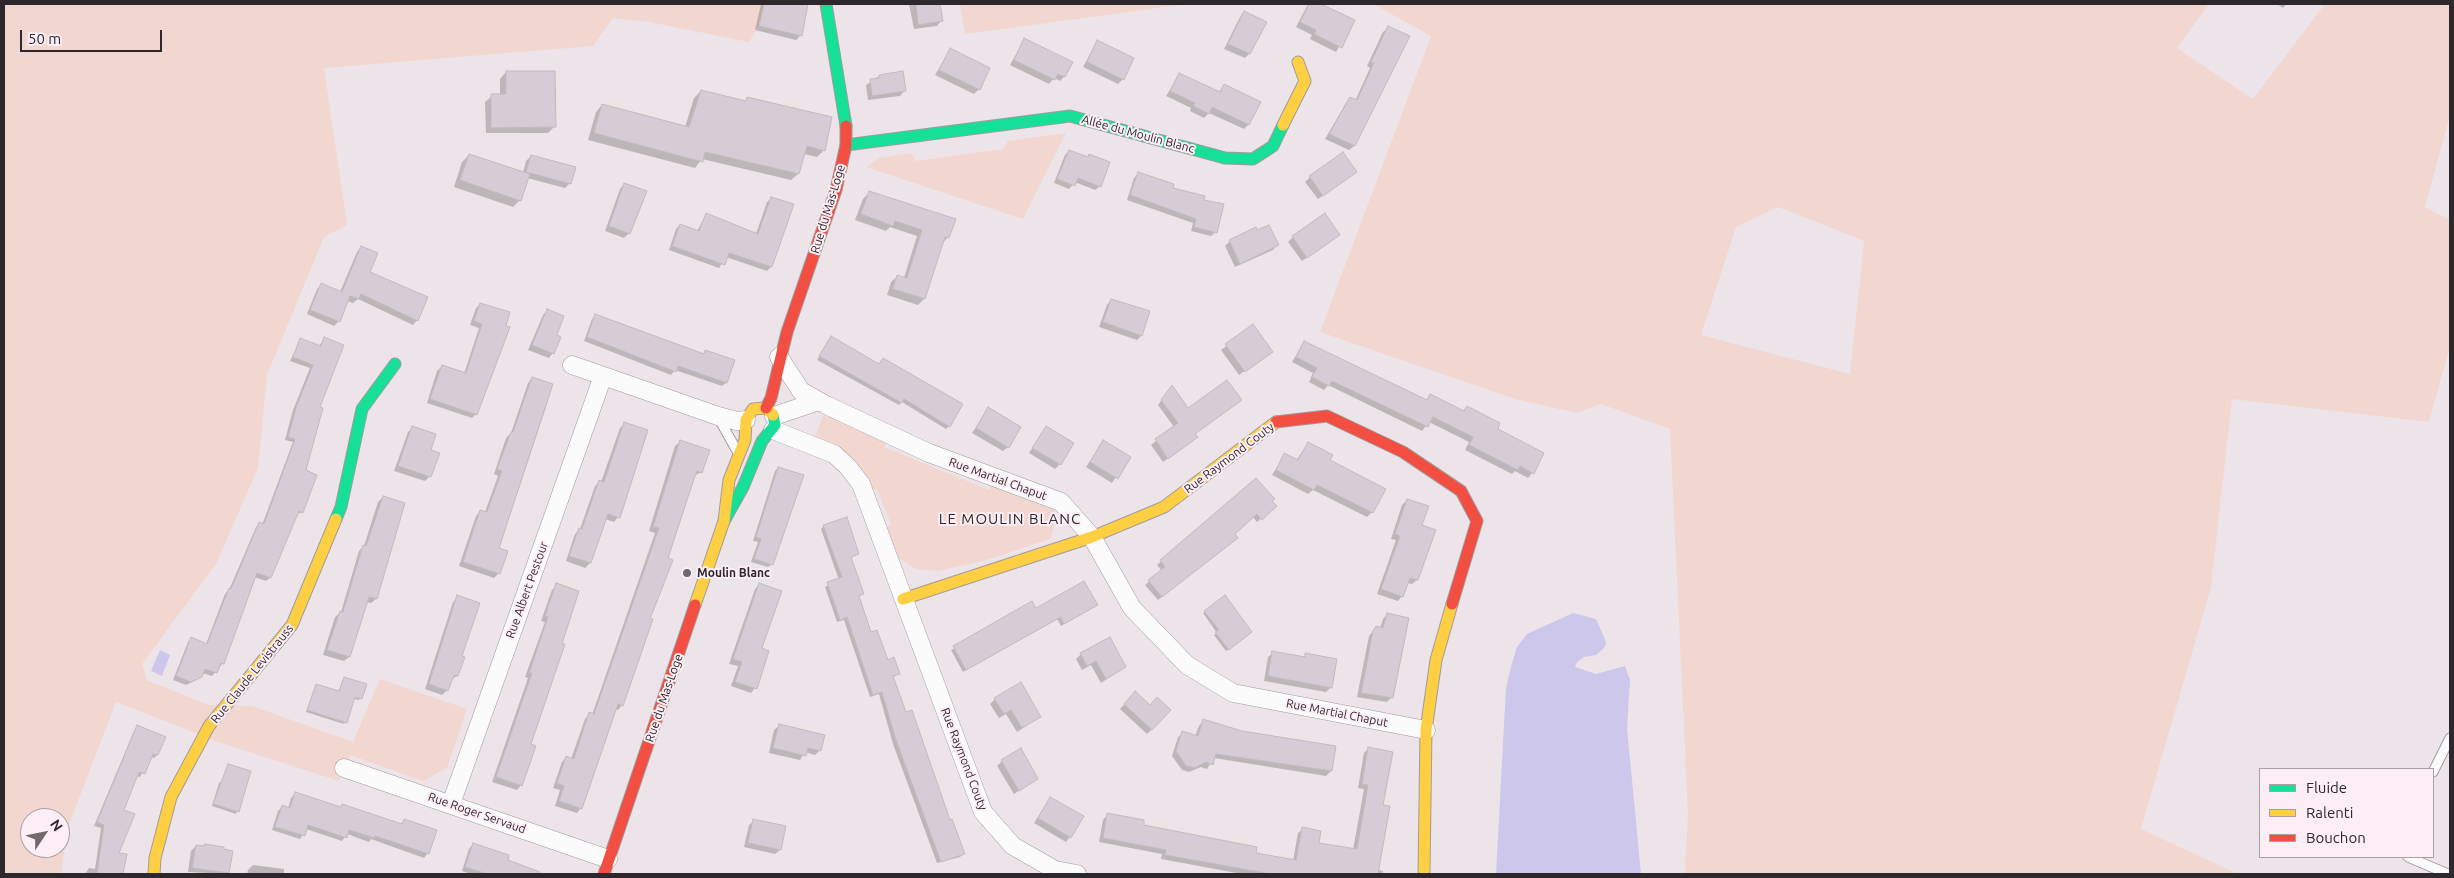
<!DOCTYPE html>
<html>
<head>
<meta charset="utf-8">
<style>
	body { margin:0 }
	#map { position:relative; width:2454px; height:878px; overflow:hidden; background:#ece4e8; font-family:Ubuntu,sans-serif }
	canvas { display:block }
	.frame { position:absolute; inset:0; border:5px solid #2d282b; pointer-events:none }
	.legend { position:absolute; left:2259px; top:768px; width:175px; height:90px; box-sizing:border-box; background:#fdeef6; border:1px solid #aa9fa5; margin:0; padding:6px 9px; list-style:none; font-size:15px; color:#2d282b }
	.legend li { display:flex; align-items:center; gap:10px; height:25px }
	.legend b { width:25px; border:1px solid #aa9fa5 }
	.north { position:absolute; left:20px; top:808px; width:50px; height:50px; box-sizing:border-box; background:#fdeef6; border:1px solid #aa9fa5; border-radius:50%; rotate:56deg; font-size:14px; font-weight:700; line-height:20px; text-align:center; color:#2d282b }
	.north::after { content:''; display:block; margin:auto; width:18px; height:22px; background:#706a6d; clip-path:polygon(50% 0,100% 100%,50% 72%,0 100%) }
	.scale { position:absolute; left:20px; top:30px; width:142px; height:22px; box-sizing:border-box; border:2px solid #2d282b; border-top:0; padding-left:6px; font-size:15px; line-height:18px; white-space:nowrap; color:#2d282b; -webkit-text-stroke:4px #fdeef6; paint-order:stroke }
</style>
</head>
<body>
<div id="map">
<canvas width="2454" height="878"></canvas>
<div class="frame"></div>
<ul class="legend">
<li><b style="height:6px;background:#16e098"></b>Fluide</li>
<li><b style="height:6px;background:#ffcf43"></b>Ralenti</li>
<li><b style="height:6px;background:#f24e42"></b>Bouchon</li>
</ul>
<div class="north">N</div>
<div class="scale">50 m</div>
</div>
<script>
const ctx = document.querySelector('canvas').getContext('2d');
ctx.lineJoin = 'round';
function fillPath(path, color) { ctx.fillStyle = color; ctx.fill(path, 'evenodd'); }
const shape = rows => new Path2D(rows.map(r => 'M' + r).join(''));
function trace(path, color, width, dash) { ctx.strokeStyle = color; ctx.lineWidth = width; ctx.lineCap = dash ? 'butt' : 'round'; ctx.setLineDash(dash || []); ctx.stroke(path); }
function label(font, color, halo, rows, align = 'center') {
  ctx.font = font + ' Ubuntu,sans-serif'; ctx.lineWidth = 4; ctx.setLineDash([]); ctx.textBaseline = 'middle'; ctx.strokeStyle = halo; ctx.fillStyle = color; for (const [text, x, y, turn = 0] of rows) {
    ctx.save(); ctx.translate(x, y); ctx.rotate((+turn || 0) * Math.PI / 180); ctx.textAlign = isNaN(turn) ? turn : align; if (halo) ctx.strokeText(text, 0, 0); ctx.fillText(text, 0, 0); ctx.restore();
  }
}
const green = shape([
	[4,4,764,4,759,26,749,42,649,22,613,18,593,46,324,68,347,225,324,237,267,375,258,468,216,564,142,664,147,680,209,705,252,706,353,742,380,679,467,709,447,768,423,781,350,755,339,781,221,743,116,702,68,827,61,874,4,874],
	[30,818,60,818,60,848,30,848],
	[960,4,1188,4,965,34],
	[1373,4,2209,4,2177,48,2253,99,2325,4,2450,4,2450,115,2425,207,2450,220,2450,347,2429,422,2232,399,2211,587,2141,829,2238,874,1685,874,1688,814,1670,429,1601,404,1577,413,1515,399,1320,332,1431,36],
	[1778,207,1864,241,1850,374,1701,335,1736,227],
	[1066,133,1023,219,866,167,879,158,911,153,916,161,1003,149,1008,141],
	[824,413,886,442,884,447,989,490,992,484,1054,509,1056,522,1050,539,987,560,937,571,916,569,895,556,886,528,891,524,877,489,871,490,853,457,815,437]
]);
const water = shape([
	[1573,613,1596,619,1606,642,1605,647,1596,655,1584,657,1577,662,1575,667,1596,674,1625,666,1630,680,1627,728,1641,874,1496,874,1506,688,1511,667,1517,647,1527,634],
	[160,650,170,655,162,676,151,671]
]);
const shadow = shape([
	[761,4,807,4,801,35,796,40,755,30],
	[909,4,939,4,941,21,937,26,914,29],
	[1308,4,1318,4,1354,21,1336,52,1310,39,1312,35,1296,27],
	[2277,4,2287,4,2283,8],
	[1245,12,1265,22,1249,54,1245,58,1224,49,1240,17],
	[1388,28,1408,37,1354,146,1349,150,1325,139,1346,103,1350,99,1355,101,1370,68,1367,66,1383,32],
	[1024,40,1064,77,1060,81,1054,78,1049,84,1010,65],
	[1097,41,1123,79,1118,84,1083,67],
	[950,50,979,89,974,94,935,75],
	[506,72,554,127,548,133,486,133,485,102,492,96,500,96,500,79],
	[1180,74,1218,93,1224,86,1259,103,1248,125,1244,129,1209,113,1204,118,1190,111,1191,108,1166,96],
	[879,76,904,91,900,96,868,100,866,85],
	[701,91,744,102,748,98,824,150,817,157,804,154,798,174,791,180,702,159,695,168,588,140,596,112,602,105,685,127,694,98],
	[1069,151,1087,158,1090,155,1100,186,1095,190,1075,182,1069,189,1054,183,1065,155],
	[469,155,523,173,526,161,531,156,570,183,565,188,527,178,520,200,513,207,454,187,462,162],
	[1138,174,1203,201,1216,232,1211,236,1191,231,1193,223,1127,200,1134,178],
	[1351,176,1318,199,1305,182,1310,177],
	[624,184,629,233,624,238,605,231,620,189],
	[869,193,948,237,942,244,924,299,918,305,887,295,891,282,898,276,904,278,917,236,890,227,886,231,855,220,863,199],
	[772,198,793,204,771,267,767,271,726,257,719,268,669,250,676,229,680,225,697,231,706,215,756,234,767,202],
	[1257,232,1277,245,1273,250,1235,267,1225,246,1230,241],
	[1293,237,1334,239,1302,261,1288,242],
	[361,248,368,273,417,320,413,325,358,299,353,303,347,301,339,321,334,326,307,314,317,289,321,285,340,292,357,252],
	[1111,300,1141,336,1137,340,1099,327,1107,305],
	[480,304,509,313,476,414,472,418,427,403,437,371,442,366,464,374,479,328,470,325,476,308],
	[547,311,553,353,549,358,528,350,543,315],
	[596,316,702,355,705,351,733,361,726,383,722,386,675,370,671,375,584,341,592,319],
	[1253,326,1266,356,1239,375,1221,350],
	[301,339,319,346,324,339,318,408,304,471,302,512,296,515,270,578,266,581,254,577,223,663,212,676,202,673,196,680,186,685,173,680,188,642,191,639,206,644,225,594,229,590,256,527,260,524,262,525,293,442,285,440,293,410,310,368,290,361],
	[829,340,878,365,883,359,949,426,946,429,902,402,899,405,817,360],
	[1304,342,1425,401,1430,396,1462,412,1467,407,1496,429,1532,473,1528,478,1515,471,1512,474,1465,450,1469,442,1429,422,1422,431,1328,385,1324,390,1309,382,1313,373,1292,362],
	[532,378,546,407,498,549,499,573,494,578,459,566,476,516,480,511,485,512,498,476,494,474,506,438,511,433,528,383],
	[1168,391,1188,410,1240,400,1194,434,1192,442,1163,462,1151,445,1174,427,1158,405],
	[988,409,1008,447,1003,451,972,433],
	[624,424,618,517,614,522,605,519,590,563,585,568,566,561,575,534,580,529,595,486,601,482,620,428],
	[1046,427,1060,464,1055,469,1029,453],
	[412,428,430,451,430,476,425,481,394,471,408,432],
	[680,442,701,472,694,476,622,705,618,710,615,709,581,808,577,813,555,806,560,790,553,788,562,762,566,758,571,759,585,719,589,714,592,715,655,533,649,531,675,446],
	[1103,442,1129,457,1112,483,1086,467],
	[1308,443,1328,461,1372,512,1367,517,1313,490,1308,494,1272,475,1285,455,1296,461],
	[778,468,772,564,768,567,751,562,758,542,753,541,775,471],
	[1256,479,1271,502,1271,510,1257,522,1253,517,1233,534,1232,541,1158,600,1145,585,1162,571,1157,565],
	[383,497,376,599,371,603,366,602,349,657,344,661,323,655,335,617,341,612,359,551,364,546,378,502],
	[1407,500,1421,526,1417,580,1412,584,1407,583,1402,596,1398,601,1377,594,1396,540,1391,539,1402,505],
	[824,526,858,553,850,558,863,594,858,597,870,633,887,661,898,673,892,678,963,854,960,857,937,863,893,744,879,694,870,697,844,620,837,622,825,587,839,580,821,529],
	[557,585,529,745,521,785,517,790,492,782,528,678,525,677,545,622,541,621,552,590],
	[759,585,760,649,755,688,751,693,731,686,738,666,729,664,755,589],
	[458,597,460,657,457,676,450,680,447,690,442,695,425,689,453,602],
	[1096,605,1061,626,1057,619,963,672,951,650,1035,609],
	[1205,612,1248,634,1226,651,1214,635,1217,633,1203,613],
	[1387,614,1391,698,1387,702,1357,697,1369,636,1376,627,1380,628,1383,619],
	[1273,653,1302,658,1306,655,1331,687,1326,692,1264,681,1268,657],
	[1081,654,1125,667,1101,683,1091,665,1082,670,1076,659],
	[344,678,361,698,359,700,354,699,344,724,306,712,316,685,338,692],
	[1135,693,1150,706,1152,729,1147,734,1120,709],
	[995,699,1040,717,1017,732,1006,714,999,718,990,704],
	[1203,721,1242,732,1335,747,1331,771,1326,776,1214,758,1207,769,1201,767,1189,772,1182,770,1172,756,1178,737,1183,733,1195,736,1199,726],
	[779,726,820,750,815,755,805,752,800,760,769,753,774,730],
	[137,727,157,755,154,758,150,757,140,777,136,776,122,810,117,854,125,855,122,874,85,874,89,868,95,869,101,828,94,826,134,731],
	[1369,748,1382,806,1378,870,1383,871,1382,874,1242,874,1161,859,1162,854,1099,842,1103,820,1107,815,1255,854,1293,861,1298,833,1303,829,1318,844,1353,850,1364,789,1358,788,1364,753],
	[1002,761,1037,779,1014,794,997,766],
	[228,765,250,772,236,814,212,806,219,783,222,781],
	[295,794,400,825,404,821,435,831,427,854,424,858,371,839,369,842,347,834,342,841,306,829,300,839,272,830,278,811,282,807,288,809,291,798],
	[1050,798,1070,837,1066,842,1034,823],
	[754,821,780,850,775,854,744,847,749,825],
	[473,844,506,861,543,874,471,874,462,871,469,849],
	[206,845,222,850,228,873,227,874,188,872,191,851,196,846,203,847],
	[253,865,284,869,284,874,247,874,248,870]
]);
const building = shape([
	[764,4,808,4,802,36,759,26,764,4],
	[916,4,940,4,943,21,918,25,916,4],
	[1309,4,1321,4,1355,20,1342,48,1314,34,1316,30,1300,22,1309,4],
	[1244,11,1267,22,1250,54,1228,44,1244,11],
	[1388,26,1410,36,1355,146,1329,134,1350,97,1357,100,1374,63,1371,62,1388,26],
	[1024,38,1073,62,1065,77,1058,74,1055,80,1014,60,1024,38],
	[1097,40,1134,58,1124,80,1087,62,1097,40],
	[950,48,990,68,980,90,939,70,950,48],
	[506,71,555,71,556,127,491,128,491,94,506,94,506,71],
	[903,71,906,91,872,96,870,79,879,78,879,75,903,71],
	[1179,73,1220,92,1224,84,1261,102,1249,125,1212,107,1209,114,1193,106,1195,103,1170,91,1179,73],
	[701,90,746,101,747,97,832,117,825,151,807,146,799,174,705,152,703,162,594,133,602,104,689,127,701,90],
	[1069,150,1088,157,1089,154,1110,162,1101,187,1078,178,1075,186,1057,179,1069,150],
	[1343,152,1357,172,1323,196,1309,176,1343,152],
	[469,154,530,174,521,201,460,180,469,154],
	[531,155,576,167,571,184,526,172,531,155],
	[1138,172,1174,184,1173,188,1205,196,1204,200,1224,204,1217,233,1194,227,1196,219,1130,195,1138,172],
	[624,183,647,191,630,234,609,226,624,183],
	[869,191,956,219,949,238,945,237,925,299,893,289,897,275,907,278,922,230,895,221,893,226,861,214,869,191],
	[771,197,794,204,772,267,729,253,725,265,672,246,680,224,699,231,706,213,758,234,771,197],
	[1325,213,1340,235,1307,258,1292,236,1325,213],
	[1269,225,1279,245,1240,264,1229,240,1256,227,1257,230,1269,225],
	[361,246,378,253,370,272,428,297,418,321,361,294,359,299,350,296,340,322,310,310,321,283,342,292,361,246],
	[1111,299,1150,311,1142,336,1103,322,1111,299],
	[480,303,510,312,506,326,510,327,477,415,430,399,442,365,466,373,482,324,474,321,480,303],
	[547,309,564,316,557,335,561,337,554,354,532,345,547,309],
	[595,314,704,354,705,350,735,360,727,383,678,366,676,372,587,337,595,314],
	[1253,324,1273,352,1245,372,1225,344,1253,324],
	[831,336,879,364,883,358,963,404,950,427,904,399,902,403,819,356,831,336],
	[324,337,344,345,320,407,323,408,306,470,317,475,303,513,299,511,271,578,257,573,224,664,221,663,217,673,205,669,202,677,191,682,176,676,191,637,207,644,229,588,231,589,259,522,264,524,295,439,288,437,297,405,313,365,293,357,300,338,321,346,324,337],
	[1304,341,1427,400,1430,394,1464,411,1467,406,1500,423,1498,429,1544,453,1534,474,1520,466,1518,470,1469,445,1473,437,1433,417,1428,427,1332,381,1329,386,1312,377,1317,368,1296,357,1304,341],
	[532,377,553,384,499,548,508,551,500,574,463,562,480,510,487,512,502,471,497,469,511,432,513,432,532,377],
	[1227,380,1242,400,1195,434,1198,437,1168,459,1155,439,1178,423,1161,400,1172,385,1188,408,1227,380],
	[988,407,1021,427,1009,448,976,428,988,407],
	[624,422,648,430,620,518,608,514,591,563,569,556,579,528,582,529,599,480,604,482,624,422],
	[412,426,436,434,431,450,440,453,431,477,398,466,412,426],
	[1046,426,1074,443,1061,465,1032,448,1046,426],
	[680,440,710,450,702,473,697,471,693,482,668,558,673,560,650,619,653,619,623,706,618,704,582,809,559,801,564,786,557,783,566,756,574,759,589,712,594,714,659,528,653,527,680,440],
	[1103,440,1131,457,1118,479,1090,462,1103,440],
	[1308,442,1333,455,1330,460,1386,489,1373,513,1317,485,1314,490,1276,470,1284,453,1298,460,1308,442],
	[778,467,804,475,773,565,754,559,761,539,756,537,778,467],
	[1256,478,1275,499,1272,501,1277,506,1262,520,1257,514,1235,534,1238,538,1162,597,1148,580,1165,567,1160,560,1256,478],
	[383,496,405,503,377,599,369,597,350,657,327,650,340,611,343,612,363,545,366,546,383,496],
	[1407,499,1429,506,1422,525,1436,530,1418,580,1410,578,1403,597,1381,589,1400,536,1395,534,1407,499],
	[847,517,859,554,851,557,864,594,859,596,871,632,877,630,888,660,894,657,900,674,893,676,906,712,912,710,950,820,952,819,965,854,941,862,896,740,882,692,873,695,847,617,840,620,827,582,842,577,823,525,847,517],
	[1084,581,1098,605,1064,624,1061,617,966,670,953,646,1032,601,1036,608,1084,581],
	[556,583,579,591,562,644,565,644,531,744,536,746,522,786,496,777,532,673,529,673,548,617,545,616,556,583],
	[759,583,782,591,762,648,769,651,757,689,735,682,742,662,733,659,759,583],
	[457,595,480,603,462,656,465,657,458,676,454,675,448,691,429,684,457,595],
	[1225,595,1252,632,1229,650,1215,632,1219,630,1204,611,1225,595],
	[1387,613,1409,618,1393,698,1361,693,1373,631,1376,626,1383,628,1387,613],
	[1110,637,1126,667,1106,679,1096,661,1087,666,1080,653,1110,637],
	[1272,651,1305,657,1305,653,1337,659,1332,688,1268,676,1272,651],
	[344,677,367,684,362,699,355,697,347,723,307,710,316,684,339,691,344,677],
	[1021,682,1041,717,1022,728,1011,710,1004,714,994,698,1021,682],
	[1135,691,1150,705,1157,697,1171,710,1152,730,1124,704,1135,691],
	[1203,719,1242,731,1336,746,1332,771,1216,754,1213,765,1206,762,1195,768,1186,766,1176,751,1182,731,1198,736,1203,719],
	[779,724,825,735,821,751,808,748,806,756,773,748,779,724],
	[137,725,166,737,158,755,153,754,145,774,139,772,124,810,135,814,119,853,127,854,123,874,97,874,104,825,97,822,137,725],
	[1368,747,1393,752,1383,805,1390,806,1378,874,1271,874,1165,855,1166,850,1103,838,1107,813,1144,820,1144,825,1257,847,1256,853,1296,860,1302,827,1321,831,1319,843,1357,849,1368,785,1362,784,1368,747],
	[1021,748,1038,779,1019,791,1001,760,1021,748],
	[228,764,251,771,239,812,213,804,228,764],
	[295,792,341,807,342,804,402,824,404,819,437,830,429,854,375,836,374,838,349,830,347,838,308,825,305,836,275,827,282,805,290,808,295,792],
	[1050,797,1084,816,1071,838,1038,818,1050,797],
	[753,819,786,826,781,850,748,843,753,819],
	[473,843,509,855,508,860,540,872,540,874,487,874,465,867,473,843],
	[205,844,224,847,224,849,233,851,229,873,192,868,196,845,205,846,205,844]
]);
const lane = shape([
	[718,417,737,451],
	[2433,772,2450,738],
	[2408,857,2448,874]
]);
const street = shape([
	[779,357,801,391,826,405,929,453,1061,502,1092,537,1132,608,1187,665,1233,693,1426,730],
	[572,365,718,416,737,421,746,420],
	[774,416,819,401],
	[773,430,834,454,848,467,861,484,983,812,1013,846,1055,870,1077,874],
	[344,768,608,859],
	[451,804,603,376]
]);
const fast = shape([
	[826,4,846,126],
	[846,145,1070,116,1225,158,1253,159,1273,146,1283,125],
	[336,519,341,507,362,409,395,364],
	[724,521,743,487,762,441,775,425,773,415]
]);
const slow = shape([
	[1283,125,1305,81,1298,62],
	[903,599,1092,537,1164,507,1276,422],
	[695,605,724,521,729,480,745,440,746,420,753,409,766,408,773,415],
	[154,874,155,858,171,797,209,726,292,625,336,519],
	[1424,874,1426,730,1436,660,1452,604]
]);
const jam = shape([
	[766,408,771,398,787,332,836,190,846,145,846,126],
	[1276,422,1327,416,1403,452,1461,491,1477,521,1452,604],
	[604,874,695,605]
]);
const markers = [
	[687,573,5,"#706a6d"]
];
const streetNames = [
	["Allée du Moulin Blanc",1138,134,15],
	["Rue du Mas-Loge",828,209,-73],
	["Rue Raymond Couty",1229,458,-37],
	["Rue Martial Chaput",998,479,20],
	["Rue Albert Pestour",527,590,-70],
	["Rue Claude Levistrauss",252,674,-51],
	["Rue du Mas-Loge",664,698,-71],
	["Rue Martial Chaput",1337,713,11],
	["Rue Raymond Couty",964,759,69],
	["Rue Roger Servaud",477,813,19]
];
const poiNames = [
	["Moulin Blanc",697,573]
];
const quarterNames = [
	["LE MOULIN BLANC",1010,519]
];
fillPath(green, '#f2d7d0');
fillPath(water, '#ccc7eb');
fillPath(shadow, '#0003');
fillPath(building, '#d5ccd5');
trace(building, '#c0bbbf', 1);
trace(lane, '#a19b9e', 11);
trace(street, '#a19b9e', 19);
trace(fast, '#a19b9e', 13);
trace(slow, '#a19b9e', 13);
trace(jam, '#a19b9e', 13);
trace(lane, '#fcfbfc', 9);
trace(street, '#fcfbfc', 18);
trace(fast, '#16e098', 11);
trace(slow, '#ffcf43', 11);
trace(jam, '#f24e42', 11);
for (const [x, y, r, color] of markers) { const dot = new Path2D(); dot.arc(x, y, r, 0, 2 * Math.PI); ctx.fillStyle = color; ctx.fill(dot); trace(dot, '#fdeef6', 2); }
label('12px', '#2d282b', '#fdeef6', streetNames);
label('bold 12px', '#2d282b', '#fdeef6', poiNames, 'left');
ctx.letterSpacing = '1px';
label('15px', '#2d282b', '#fdeef6', quarterNames);
ctx.letterSpacing = '0px';
</script>
</body>
</html>
